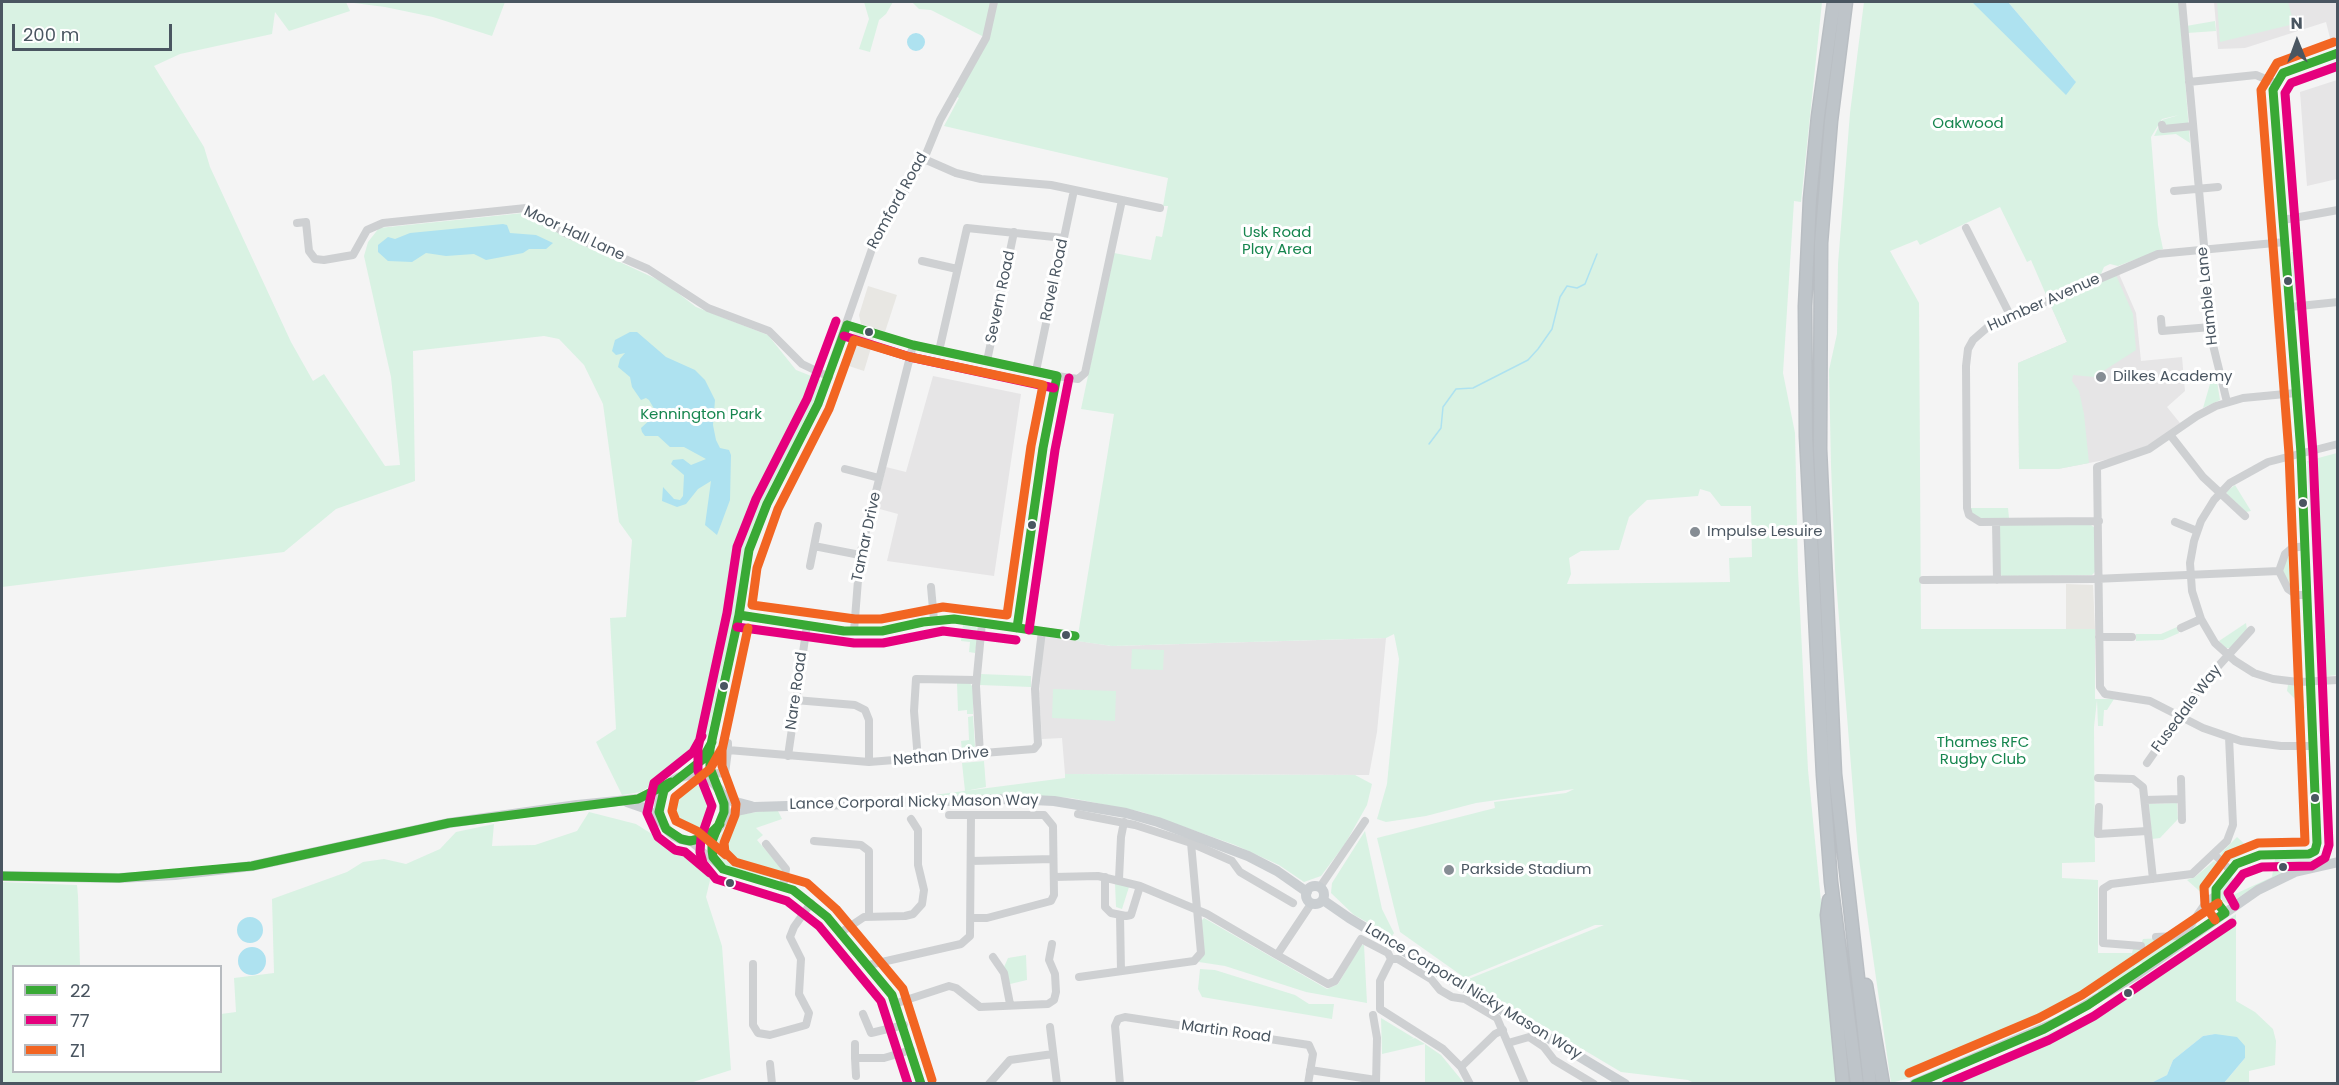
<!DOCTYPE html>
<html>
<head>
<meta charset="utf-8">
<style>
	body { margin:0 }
	#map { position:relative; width:2339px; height:1085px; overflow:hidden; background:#f4f4f4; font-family:Poppins,sans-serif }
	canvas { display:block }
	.frame { position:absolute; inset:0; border:3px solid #4a5661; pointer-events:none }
	.legend { position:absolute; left:12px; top:965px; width:210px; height:108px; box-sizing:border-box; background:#fff; border:2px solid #b7bbc0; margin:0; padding:8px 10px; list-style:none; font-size:18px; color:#4a5661 }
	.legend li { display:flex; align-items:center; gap:12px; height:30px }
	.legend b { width:30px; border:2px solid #b7bbc0 }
	.north { position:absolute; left:2267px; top:12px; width:60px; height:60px; -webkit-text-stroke:4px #fff; paint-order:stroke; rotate:359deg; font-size:16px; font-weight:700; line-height:24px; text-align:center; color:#4a5661 }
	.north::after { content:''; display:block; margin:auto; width:21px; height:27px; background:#4a5661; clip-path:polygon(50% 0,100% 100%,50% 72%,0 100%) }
	.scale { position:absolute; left:12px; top:24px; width:160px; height:27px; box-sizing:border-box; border:3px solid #4a5661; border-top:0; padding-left:8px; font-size:18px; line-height:21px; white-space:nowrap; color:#4a5661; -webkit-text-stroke:4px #fff; paint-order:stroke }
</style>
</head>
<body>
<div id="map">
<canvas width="2339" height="1085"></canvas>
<div class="frame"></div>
<ul class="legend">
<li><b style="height:8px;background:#39a935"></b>22</li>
<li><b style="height:8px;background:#e5007d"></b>77</li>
<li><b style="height:8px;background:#f26522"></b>Z1</li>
</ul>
<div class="north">N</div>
<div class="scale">200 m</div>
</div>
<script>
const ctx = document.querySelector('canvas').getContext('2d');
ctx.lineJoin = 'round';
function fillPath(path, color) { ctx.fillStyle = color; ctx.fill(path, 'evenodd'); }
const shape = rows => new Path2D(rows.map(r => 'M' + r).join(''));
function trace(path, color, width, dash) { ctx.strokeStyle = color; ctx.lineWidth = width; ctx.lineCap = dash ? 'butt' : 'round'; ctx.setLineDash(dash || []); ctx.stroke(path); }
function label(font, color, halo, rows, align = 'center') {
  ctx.font = font + ' Poppins,sans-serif'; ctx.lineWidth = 6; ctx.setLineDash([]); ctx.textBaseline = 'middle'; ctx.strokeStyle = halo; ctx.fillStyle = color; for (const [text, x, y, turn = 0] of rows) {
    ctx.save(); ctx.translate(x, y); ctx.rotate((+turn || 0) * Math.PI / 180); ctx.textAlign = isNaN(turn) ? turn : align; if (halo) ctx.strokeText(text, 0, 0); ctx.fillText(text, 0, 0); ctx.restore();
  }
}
const commercial = shape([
	[868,286,897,295,885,332,861,324,859,315],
	[854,332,874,338,864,371,843,364],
	[2066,584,2093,585,2095,629,2066,629]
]);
const education = shape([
	[2214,2,2337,2,2337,44,2332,46,2326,22,2245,48,2218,49],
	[2337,80,2337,179,2307,186,2300,92],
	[2119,274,2136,313,2141,361,2182,357,2185,391,2167,407,2180,423,2152,444,2115,458,2058,469,2019,469,2018,363,2067,342,2050,304],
	[933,376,1021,394,994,576,887,561,898,514,876,508,886,467,906,472],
	[1044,636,1112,646,1386,638,1377,732,1369,775,1065,774,1062,738,1042,739,1039,693]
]);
const green = shape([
	[2,2,505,2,492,36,433,17,385,7,346,2,350,11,289,31,275,12,272,34,180,54,154,66,204,147,210,167,291,342,313,381,324,374,385,466,400,465,391,377,364,256,368,242,379,228,523,213,581,244,665,283,696,307,768,335,796,370,824,381,764,502,745,549,735,613,708,735,699,741,692,755,677,769,641,792,622,795,596,742,616,729,610,618,626,617,632,540,619,522,603,404,584,365,559,339,544,336,413,351,415,481,336,509,284,552,2,587],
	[864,2,893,2,886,14,879,20,870,52,859,49,869,19],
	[912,2,1822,2,1801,202,1794,201,1783,373,1795,433,1798,571,1808,770,1839,1083,1694,1083,1688,1080,1621,1072,1466,980,1604,925,1595,925,1465,978,1400,932,1377,838,1495,808,1494,802,1566,793,1574,789,1476,803,1426,816,1386,822,1377,819,1387,784,1399,659,1394,634,1386,638,1112,646,1077,641,1114,414,1081,409,1114,253,1151,260,1156,236,1162,237,1168,206,1163,206,1168,178,944,126,959,98,954,95,986,38,931,10,919,9],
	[1700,489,1710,492,1721,506,1751,506,1752,557,1729,558,1730,582,1567,584,1571,574,1569,558,1581,551,1619,550,1629,517,1647,500,1698,496],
	[1864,2,1972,2,2076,82,2008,2,2179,2,2190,143,2176,134,2154,136,2162,120,2179,115,2162,119,2151,137,2158,225,2163,249,2118,266,2110,264,2104,267,2101,274,2047,297,2031,260,2027,262,2000,207,1920,245,1917,240,1890,251,1919,303,1921,629,2095,629,2095,699,2114,699,2107,710,2104,710,2103,726,2098,726,2097,700,2094,727,2095,862,2062,863,2062,878,2098,880,2098,953,2132,953,2133,949,2140,947,2143,939,2180,937,2195,923,2198,928,2143,964,2141,962,2134,967,2135,969,2098,994,2098,991,1983,1046,1910,1078,1891,1083,1858,852,1835,569,1831,465,1829,370,1837,334,1838,264,1850,113],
	[2217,2,2288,2,2294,24,2220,42],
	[2215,21,2216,31,2187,33,2186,26],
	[2291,252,2299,252,2303,301,2295,300],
	[2116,275,2133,314,2136,350,2094,377,2073,375,2072,381,2079,391,2084,414,2089,463,2058,469,2019,469,2018,363,2067,342,2050,304],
	[2217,382,2220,400,2203,408,2210,384],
	[2337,453,2337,675,2319,677,2307,461],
	[2235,485,2251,511,2246,512,2228,495,2226,492],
	[1970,508,2008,508,2009,518,1980,518,1972,513],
	[1999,525,2091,525,2095,528,2095,572,2092,575,2002,576,1999,573],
	[2297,551,2300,588,2298,593,2293,591,2281,572,2289,553],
	[2246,623,2247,630,2232,648,2226,648,2219,641],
	[963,625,976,627,979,631,975,653,969,652,970,642,961,641],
	[2177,627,2179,633,2163,640,2136,641,2136,634,2161,634],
	[1132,649,1164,650,1163,670,1131,669],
	[980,674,1031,676,1031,687,980,685],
	[957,683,970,683,973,688,973,714,967,714,967,710,958,711],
	[2288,685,2302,686,2305,709,2287,691],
	[1053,689,1116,691,1115,721,1052,718],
	[973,716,975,746,971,751,962,752,961,741,969,740,968,717],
	[984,761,986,787,965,791,962,763],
	[1065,774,1355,775,1372,784,1367,805,1345,844,1321,876,1304,882,1279,865,1235,845,1142,812,1071,798,1020,795,918,797,1065,778],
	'671 807a22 22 0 1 1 44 0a22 22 0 1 1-44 0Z',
	[2177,803,2178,819,2160,838,2152,839,2149,804],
	[777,809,782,819,756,828,763,835,757,840,784,871,780,880,726,866,718,854,716,841,736,815],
	[589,812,636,824,712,872,706,897,722,946,731,1070,690,1083,2,1083,2,882,77,885,78,896,80,966,14,966,14,1072,220,1072,221,1014,236,1012,234,978,274,973,272,899,347,872,363,862,384,859,406,864,440,849,456,832,494,824,492,846,535,845,577,831],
	[1365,831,1382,909,1394,933,1392,936,1354,915,1331,893,1332,883],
	[2237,837,2251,850,2227,863,2220,854],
	[2275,859,2319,859,2319,862,2247,892,2228,904,2222,901,2220,889,2228,875,2233,878,2233,895,2272,877],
	[2214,861,2223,867,2205,896,2187,880,2195,877],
	[1115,883,1129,887,1122,909,1116,907],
	[2236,914,2236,1001,2255,1012,2273,1029,2276,1041,2275,1065,2249,1071,2249,1083,2224,1083,2245,1058,2215,1034,2203,1036,2173,1060,2167,1075,2151,1083,1935,1083,1962,1074,2105,1007],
	[1204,918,1327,989,1338,984,1361,945,1364,945,1367,1003,1306,992,1225,966,1199,962,1202,920],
	[1026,955,1027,980,1010,984,1004,967,1008,958],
	[1200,969,1215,970,1295,995,1309,1004,1334,1004,1332,1019,1202,997,1198,989],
	[1381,1018,1414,1038,1406,1041,1415,1038,1425,1044,1441,1055,1464,1083,1425,1083,1425,1044,1382,1054]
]);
const water = shape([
	[1972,2,2008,2,2076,82,2066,95],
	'907 42a9 9 0 1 1 18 0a9 9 0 1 1-18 0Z',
	[503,224,507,225,510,233,536,235,553,243,546,249,529,249,523,253,486,260,474,254,446,256,426,253,412,262,388,261,378,252,378,245,388,237,395,239,410,233],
	[630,332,637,332,666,357,695,370,705,380,715,400,713,425,716,440,720,448,729,450,731,455,730,500,717,535,705,525,711,481,698,489,686,504,677,507,662,501,663,487,674,499,680,500,683,496,684,475,671,464,673,460,683,459,691,465,706,459,684,447,670,447,658,436,645,436,642,432,641,428,652,418,660,419,649,400,646,398,641,400,632,387,630,377,618,367,620,359,625,353,616,355,612,351,615,340],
	'237 930a13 13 0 1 1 26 0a13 13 0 1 1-26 0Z',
	'238 961a14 14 0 1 1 28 0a14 14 0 1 1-28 0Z',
	[2215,1034,2237,1037,2245,1046,2245,1058,2224,1083,2151,1083,2167,1075,2173,1060,2203,1036]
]);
const stream = shape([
	[1429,444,1441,428,1443,407,1456,389,1473,388,1528,360,1538,349,1552,329,1560,297,1567,286,1577,288,1585,284,1597,254]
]);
const minor = shape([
	[2182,2,2213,345,2227,402],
	[2189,82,2256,75,2275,83],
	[2162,125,2163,129,2193,126],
	[2174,191,2218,187],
	[1122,200,1160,208],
	[2283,220,2338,210],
	[297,223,306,222,309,251,315,259,324,260,353,255,367,230,383,223,526,208,565,233,648,269,708,308,769,331,802,364,829,377],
	[1966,228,2011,317],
	[922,261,957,269],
	[2290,307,2338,302],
	[2161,319,2162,331,2211,327],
	[847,325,913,345,1057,376,1078,379,1085,373,1122,200,1051,185,981,179,956,173,924,159],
	[939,351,967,228,1064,238],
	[987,361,1014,232],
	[1036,371,1074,190],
	[2296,393,2243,398,2216,406,2197,416,2149,449,2097,467,2100,687,2105,694,2150,701,2203,728,2241,741,2281,746,2313,746],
	[2171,436,2203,477,2245,516],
	[2338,444,2268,462,2230,483,2214,500,2201,521,2194,541,2190,563,2192,591,2201,619,2215,643,2235,661,2254,673,2273,679,2298,682,2338,680],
	[845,469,879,478],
	[2099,521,1980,522,1969,515,1967,508,1966,366,1968,349,1973,340,1989,326,2158,254,2285,242],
	[1996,522,1997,580],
	[2175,522,2197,531],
	[814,546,818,526],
	[2305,546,2292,548,2285,554,2279,571,2288,589,2297,595,2307,595],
	[810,566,814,546,860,555],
	[1923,580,2094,579,2279,571],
	[931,587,934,620],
	[739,615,844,631,882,631,923,622,954,619,1075,636],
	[1017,628,1043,448,1057,376],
	[2181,628,2201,619],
	[854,631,860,555,913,345],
	[2099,637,2132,637],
	[795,700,855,705,865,710,869,720,869,762],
	[728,743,728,750,869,762,1034,749,1038,744,1035,689,1042,631],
	[980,754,976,686,982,623],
	[788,756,807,625],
	[918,760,914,711,916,679,976,680],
	[2147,763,2203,683,2251,630],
	[718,773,725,774,728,750],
	[680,777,702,760,710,749],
	[2098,778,2133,779,2143,787,2153,879],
	[2181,779,2182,820],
	[714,784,710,768,710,749,739,615,749,550,767,504,818,404,873,246,924,159,940,120,986,38,994,2],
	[2145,800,2181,799],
	[2099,807,2098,834,2147,831],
	[1078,814,1135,825,1191,843,1201,953,1194,961,1079,977],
	[949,815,1044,815,1053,826,1054,895,1051,901,987,918,971,918],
	[690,841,723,869,793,890,827,917,892,995,921,1084],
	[814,841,861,845,869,851,869,916],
	[1191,843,1232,861,1240,872,1293,903],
	[766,844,786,869,783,887],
	[2214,854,2230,870],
	[713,857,712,845,716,831],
	[971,861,1053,859],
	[1054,877,1098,876,1140,886,1207,914,1277,955,1311,904],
	[1105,877,1105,907,1111,913,1126,916,1131,915,1140,886],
	[1119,879,1121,837,1124,822],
	[1320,887,1365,821],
	[2225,913,2216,901,2216,889,2236,864,2260,855,2309,854,2315,851,2317,843,2301,453,2273,90,2283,73,2338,53],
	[1120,915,1121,971],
	[840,933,864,917,905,916,913,914,922,904,924,890,918,865,918,830,911,819],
	[2156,937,2176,936,2185,933,2207,901,2215,896],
	[2141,946,2103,943,2103,889,2111,884,2192,874,2227,841,2233,825,2229,737],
	[1277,955,1328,984,1335,981,1361,939,1388,953,1391,959],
	[993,957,1004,973,1010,1004],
	[1391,959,1398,959,1431,979,1440,990,1452,997,1465,999,1497,1018,1525,1084],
	[1391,959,1380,981,1380,1009,1443,1049,1461,1067,1470,1084],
	[753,964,753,1025,758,1033,770,1035,806,1025,809,1013,799,994,801,959,790,937,794,927,811,903],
	[869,965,961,944,970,936,971,815],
	[897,1003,949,986,956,988,980,1007,1048,1004,1054,1000,1056,992,1055,974,1049,960,1052,944],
	[863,1014,871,1033,904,1025],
	[1373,1015,1377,1038,1376,1084],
	[1050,1027,1057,1084],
	[1508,1043,1529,1037,1544,1047,1554,1060,1594,1084],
	[855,1044,855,1058],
	[770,1064,772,1084],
	[1461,1067,1495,1034,1503,1030],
	[1310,1070,1376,1080],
	[856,1076,855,1058,884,1058,911,1050],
	[989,1084,1010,1060,1053,1054],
	[1120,1084,1115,1026,1118,1019,1125,1017,1309,1045,1313,1054,1308,1084]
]);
const major = shape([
	'659 808a33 33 0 1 1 66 0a33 33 0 1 1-66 0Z',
	[720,792,732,801,751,806],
	[627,802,647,809,662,823],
	[722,820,736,811,755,807,1012,799,1054,801,1126,813,1158,822,1248,856,1277,871,1307,892],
	[2,876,119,878,175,875,252,866,449,823,577,805,638,799,668,785],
	'1306 895a9 9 0 1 1 18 0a9 9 0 1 1-18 0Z',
	[1323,900,1349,918,1625,1084],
	[1914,1084,2059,1021,2135,976,2258,890,2295,872,2338,862]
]);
const highway = shape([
	[1834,2,1818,116,1810,199,1805,306,1806,436,1823,775,1831,882,1857,1084],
	[1846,2,1831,121,1821,243,1820,449,1835,774,1870,1084],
	[1829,900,1827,915,1843,1084],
	[1866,985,1883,1084]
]);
const bus1 = shape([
	[847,325,818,404,767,504,749,550,739,615,710,749,710,768,724,804,724,812,712,841,712,850,713,857,723,869,793,890,827,917,892,995,921,1084],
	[847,325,913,345,1057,376],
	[739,615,844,631,882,631,923,622,954,619,1075,636],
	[1017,628,1043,448,1057,376],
	[712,742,702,760,664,790,659,812,666,829,681,839,690,841,707,837,720,824],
	[2,876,119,878,252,866,449,823,638,799,671,782],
	[2225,913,2216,901,2216,889,2236,864,2260,855,2309,854,2315,851,2317,843,2301,453,2273,90,2283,73,2338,53],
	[1915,1084,2044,1029,2088,1005,2225,913]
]);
const bus2 = shape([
	[836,321,807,399,756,499,737,547,727,613,698,748,698,771,712,806,701,838,700,852,703,863,716,879,787,901,819,926,881,1001,908,1084],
	[844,336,910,357,1054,388],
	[737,627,854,643,883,643,943,631,1016,640],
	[1029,630,1055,450,1069,378],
	[702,736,693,752,654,783,647,813,658,837,675,850,685,852,710,873],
	[2235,906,2228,893,2243,874,2262,867,2312,866,2325,858,2329,845,2313,453,2285,93,2291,83,2338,66],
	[1946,1084,2049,1040,2094,1016,2232,923]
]);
const bus3 = shape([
	[854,340,910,357,1043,385,1031,446,1007,615,943,607,881,619,855,619,752,605,757,568,778,509,829,409,854,340],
	[748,628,722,750,722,766,736,804,735,815,724,843,725,852,735,862,807,883,836,909,903,989,932,1080],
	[722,748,710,769,675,797,672,811,676,821,697,831,726,855],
	[2215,920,2205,905,2204,887,2228,855,2258,843,2305,842,2289,454,2261,90,2277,63,2334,42],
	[1909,1073,2039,1018,2082,995,2218,903]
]);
const markers = [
	[2288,281,5,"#4a5661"],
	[869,332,5,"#4a5661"],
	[2101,377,6,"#868d94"],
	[2303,503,5,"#4a5661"],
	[1032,525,5,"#4a5661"],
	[1695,532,6,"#868d94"],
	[1066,635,5,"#4a5661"],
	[724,686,5,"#4a5661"],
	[2315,798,5,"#4a5661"],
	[2283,867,5,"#4a5661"],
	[1449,870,6,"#868d94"],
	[730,883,5,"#4a5661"],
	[2128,993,5,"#4a5661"]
];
const parkNames = [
	["Oakwood",1968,124],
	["Usk Road",1277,233],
	["Play Area",1277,250],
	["Kennington Park",701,415],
	["Thames RFC",1983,743],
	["Rugby Club",1983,760]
];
const streetNames = [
	["Romford Road",898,201,-61],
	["Moor Hall Lane",574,234,25],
	["Ravel Road",1055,280,-78],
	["Hamble Lane",2208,296,-96],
	["Severn Road",1001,297,-78],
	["Humber Avenue",2044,303,-24],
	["Tamar Drive",867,537,-78],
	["Nare Road",797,691,-82],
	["Fusedale Way",2187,709,-53],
	["Nethan Drive",941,757,-5],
	["Lance Corporal Nicky Mason Way",914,803,-1],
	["Lance Corporal Nicky Mason Way",1473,992,31],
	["Martin Road",1226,1032,8]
];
const poiNames = [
	["Dilkes Academy",2113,377],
	["Impulse Lesuire",1707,532],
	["Parkside Stadium",1461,870]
];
fillPath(commercial, '#e8e7e3');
fillPath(education, '#e6e5e6');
fillPath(green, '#d9f2e3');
fillPath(water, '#aee2f0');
trace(stream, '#aee2f0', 1.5);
trace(highway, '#b9bec3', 15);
trace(minor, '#ced0d2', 8);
trace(major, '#caced1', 10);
trace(highway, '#bec4c9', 12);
trace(bus1, '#39a935', 9);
trace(bus2, '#e5007d', 9);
trace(bus3, '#f26522', 9);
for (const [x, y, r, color] of markers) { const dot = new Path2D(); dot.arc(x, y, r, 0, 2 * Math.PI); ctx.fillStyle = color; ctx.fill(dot); trace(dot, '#fff', 2); }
label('15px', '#17864f', '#fff', parkNames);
label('15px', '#4a5661', '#fff', streetNames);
label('15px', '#4a5661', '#fff', poiNames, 'left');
</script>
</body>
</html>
